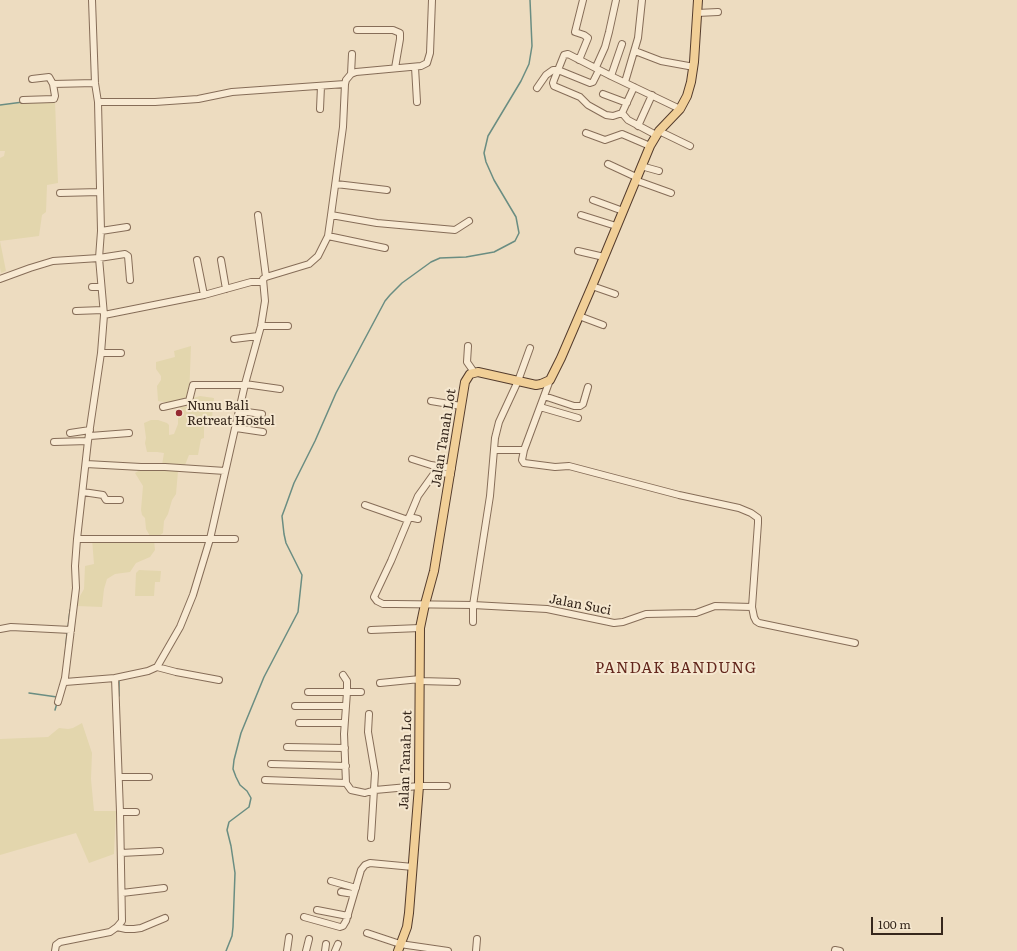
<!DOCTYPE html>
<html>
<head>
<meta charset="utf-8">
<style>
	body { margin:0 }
	#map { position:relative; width:1017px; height:951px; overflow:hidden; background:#eddcc0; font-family:Literata,serif }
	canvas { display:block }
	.scale { position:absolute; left:871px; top:917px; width:72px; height:18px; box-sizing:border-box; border:2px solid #36271c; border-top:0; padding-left:5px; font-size:12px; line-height:14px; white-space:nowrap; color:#36271c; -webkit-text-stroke:3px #f5e7cf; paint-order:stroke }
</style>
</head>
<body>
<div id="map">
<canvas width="1017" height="951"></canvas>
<div class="scale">100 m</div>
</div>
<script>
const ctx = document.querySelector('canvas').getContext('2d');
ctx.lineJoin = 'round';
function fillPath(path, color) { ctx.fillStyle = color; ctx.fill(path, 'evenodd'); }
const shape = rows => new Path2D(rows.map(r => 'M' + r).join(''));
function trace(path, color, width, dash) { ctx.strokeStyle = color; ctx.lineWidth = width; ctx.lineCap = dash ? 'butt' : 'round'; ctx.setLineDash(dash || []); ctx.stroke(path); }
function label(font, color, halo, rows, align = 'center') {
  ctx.font = font + ' Literata,serif'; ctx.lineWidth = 4; ctx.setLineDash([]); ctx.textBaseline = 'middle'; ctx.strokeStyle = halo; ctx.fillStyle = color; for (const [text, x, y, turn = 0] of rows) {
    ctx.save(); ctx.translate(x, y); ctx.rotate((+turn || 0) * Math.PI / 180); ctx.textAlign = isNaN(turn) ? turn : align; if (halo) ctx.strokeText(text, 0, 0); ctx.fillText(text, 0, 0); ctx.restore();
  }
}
const farmland = shape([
	[28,98,55,101,58,183,47,185,46,212,42,215,39,236,0,241,6,271,1,273,0,268,0,158,4,156,5,151,0,151,0,105,18,103],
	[191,346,189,398,187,400,170,403,158,401,157,386,161,380,161,376,156,369,156,362,175,357,174,351],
	[200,396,214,398,212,417,208,425,204,427,204,438,201,439,198,455,189,455,185,465,178,471,176,494,172,500,168,514,164,521,163,533,159,536,150,536,146,529,145,518,142,515,141,510,143,486,135,473,143,468,162,465,164,453,157,452,147,452,145,443,146,438,144,423,151,420,158,420,167,423,169,425,169,435,174,434,178,424,178,417,180,407,188,406,193,398],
	[92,539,154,540,155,550,150,557,136,563,130,572,115,574,107,579,104,589,102,607,77,606,80,596,84,589,85,566,94,564],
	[139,570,161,571,160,582,155,582,154,596,135,596,136,573],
	[82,723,92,753,91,779,94,811,116,811,114,854,89,863,76,833,0,855,0,739,48,737,59,728,68,729,73,728]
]);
const stream = shape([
	[0,105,23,102],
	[68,628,70,610],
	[65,658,67,632],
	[29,693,57,697],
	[119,696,119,678],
	[55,710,57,703],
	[226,951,232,936,233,927,235,873,231,846,227,830,229,822,249,807,251,798,247,791,240,785,236,777,233,769,234,760,241,733,264,677,298,612,302,575,286,543,284,534,282,516,285,508,294,483,315,441,336,393,385,301,390,295,402,283,431,262,440,258,466,257,494,252,515,241,519,233,516,217,494,180,486,162,484,153,488,136,521,81,529,64,532,46,530,0]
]);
const minor = shape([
	[697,13,718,12],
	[357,30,393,30,400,33,400,39,395,68],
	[635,51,661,61,694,67],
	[579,60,588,38,584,35,575,32,583,0],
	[415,67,417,102],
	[596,67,605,47,609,32,616,0],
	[351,74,352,54],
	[611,76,622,44],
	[32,79,49,77,53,84],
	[625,82,638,38,642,0],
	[537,88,546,75,553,70,558,70,590,83,593,82,599,70],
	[603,94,627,103],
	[23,100,54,99,55,96,53,84,95,83],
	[98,102,155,102,198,99,232,92,345,84],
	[320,109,321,86],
	[622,113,613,116,606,115,588,105,580,97,554,86,553,83,554,80,564,55,568,54,611,76,680,109],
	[622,113,628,120,656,135],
	[622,113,634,87],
	[638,126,652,95],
	[659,131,690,146],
	[586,133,605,140,622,134,650,146],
	[608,164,636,177],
	[641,166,659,171],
	[635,180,671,193],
	[336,184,387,190],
	[60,193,100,192],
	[593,200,623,211],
	[258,215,266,277],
	[331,215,377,223,455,230,469,221],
	[581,215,616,226],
	[101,231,127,227],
	[328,236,385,248],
	[578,251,604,257],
	[197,260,204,295],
	[221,260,226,289],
	[0,279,30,268,53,261,99,258,125,254,128,256,130,280],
	[592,286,615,294],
	[92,287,101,287],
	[76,311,103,310],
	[104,315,204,295,251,282,262,282],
	[579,316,603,325],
	[261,326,288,326],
	[234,339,258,336],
	[468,346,467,362,474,372],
	[101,353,121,353],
	[550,380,524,450,522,460,524,463,555,467,569,466,679,495,739,508,751,513,758,518,758,523,752,607,754,617,756,621,759,623,855,643],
	[245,384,280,389],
	[544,396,574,406,580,406,583,404,588,387],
	[431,401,461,406],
	[163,407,189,401,193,385,245,385],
	[540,407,578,418],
	[239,411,262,414],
	[236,428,263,432],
	[70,433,90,430],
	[90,436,129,433],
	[54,442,88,441],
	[494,450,524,450],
	[412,459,431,465,452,468],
	[86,464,141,467,165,467,225,471],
	[451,474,438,473,433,475,418,496,391,561,374,597,377,601,383,604,395,604,473,605,547,609,614,623,623,622,646,614,696,613,715,606,752,607],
	[83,492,103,495,106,500,120,500],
	[365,505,408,520],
	[409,517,418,519],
	[77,539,235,539],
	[473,622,473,605,490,496,495,438,499,422,518,381,530,348],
	[0,629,11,627,71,630],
	[371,630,420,628],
	[157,667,176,672,219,680],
	[343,675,347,681,347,692,361,692],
	[420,681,457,682],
	[65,682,115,678],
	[380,683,420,679],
	[308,692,347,692,344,734,346,783,351,790,365,793,375,790,419,786,447,786],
	[58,702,65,678,76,588,75,566,77,539,88,441,101,353,104,315,99,258,101,231,98,102,95,83,92,0],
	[295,706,346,706],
	[369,714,368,732,375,773,371,838],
	[299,723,344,723],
	[287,747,345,748],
	[271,764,346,766],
	[119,777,149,777],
	[265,780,346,783],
	[120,812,136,812],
	[121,853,160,851],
	[331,881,356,888],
	[341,892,354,894],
	[122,893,164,888],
	[317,910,348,916],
	[304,917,340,927,343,926,346,921,361,870,365,865,370,863,413,867],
	[117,927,126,929,134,929,141,928,165,918],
	[367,933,400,944,448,951],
	[835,950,840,951],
	[55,951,56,945,60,942,110,932,117,927,122,921,120,812,115,678,148,671,157,667,180,627,193,595,210,539,245,384,261,326,265,301,263,279,266,277,309,264,318,256,328,236,331,215,343,127,345,84,346,80,351,74,356,72,421,66,427,63,430,53,432,0],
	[287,951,289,937],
	[306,951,309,939],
	[325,951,326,944],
	[335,951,338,944],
	[476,951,477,939]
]);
const major = shape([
	[398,951,407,927,409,913,419,786,420,628,425,604,434,571,465,382,470,374,478,372,536,385,541,384,550,380,561,358,592,286,650,146,659,131,680,109,687,96,691,82,694,62,698,0]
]);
const markers = [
	[179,413,4,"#952931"]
];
const poiNames = [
	["Nunu Bali",187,406],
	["Retreat Hostel",187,421]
];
const streetNames = [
	["Jalan Tanah Lot",444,438,-81],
	["Jalan Suci",580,605,11],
	["Jalan Tanah Lot",406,760,-88]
];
const quarterNames = [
	["PANDAK BANDUNG",676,669]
];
fillPath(farmland, '#e3d6ad');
trace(stream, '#6a8d82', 1.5);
trace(minor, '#866d58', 8);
trace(major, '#543c2d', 10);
trace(minor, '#f8ead3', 6);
trace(major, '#f1cf97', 8);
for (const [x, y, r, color] of markers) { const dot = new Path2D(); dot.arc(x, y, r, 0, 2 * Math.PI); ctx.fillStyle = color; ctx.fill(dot); trace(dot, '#f5e7cf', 1.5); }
label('13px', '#36271c', '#f5e7cf', poiNames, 'left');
label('13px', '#36271c', '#f5e7cf', streetNames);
ctx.letterSpacing = '1px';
label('15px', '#62261c', '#f5e7cf', quarterNames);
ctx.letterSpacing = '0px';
</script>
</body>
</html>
